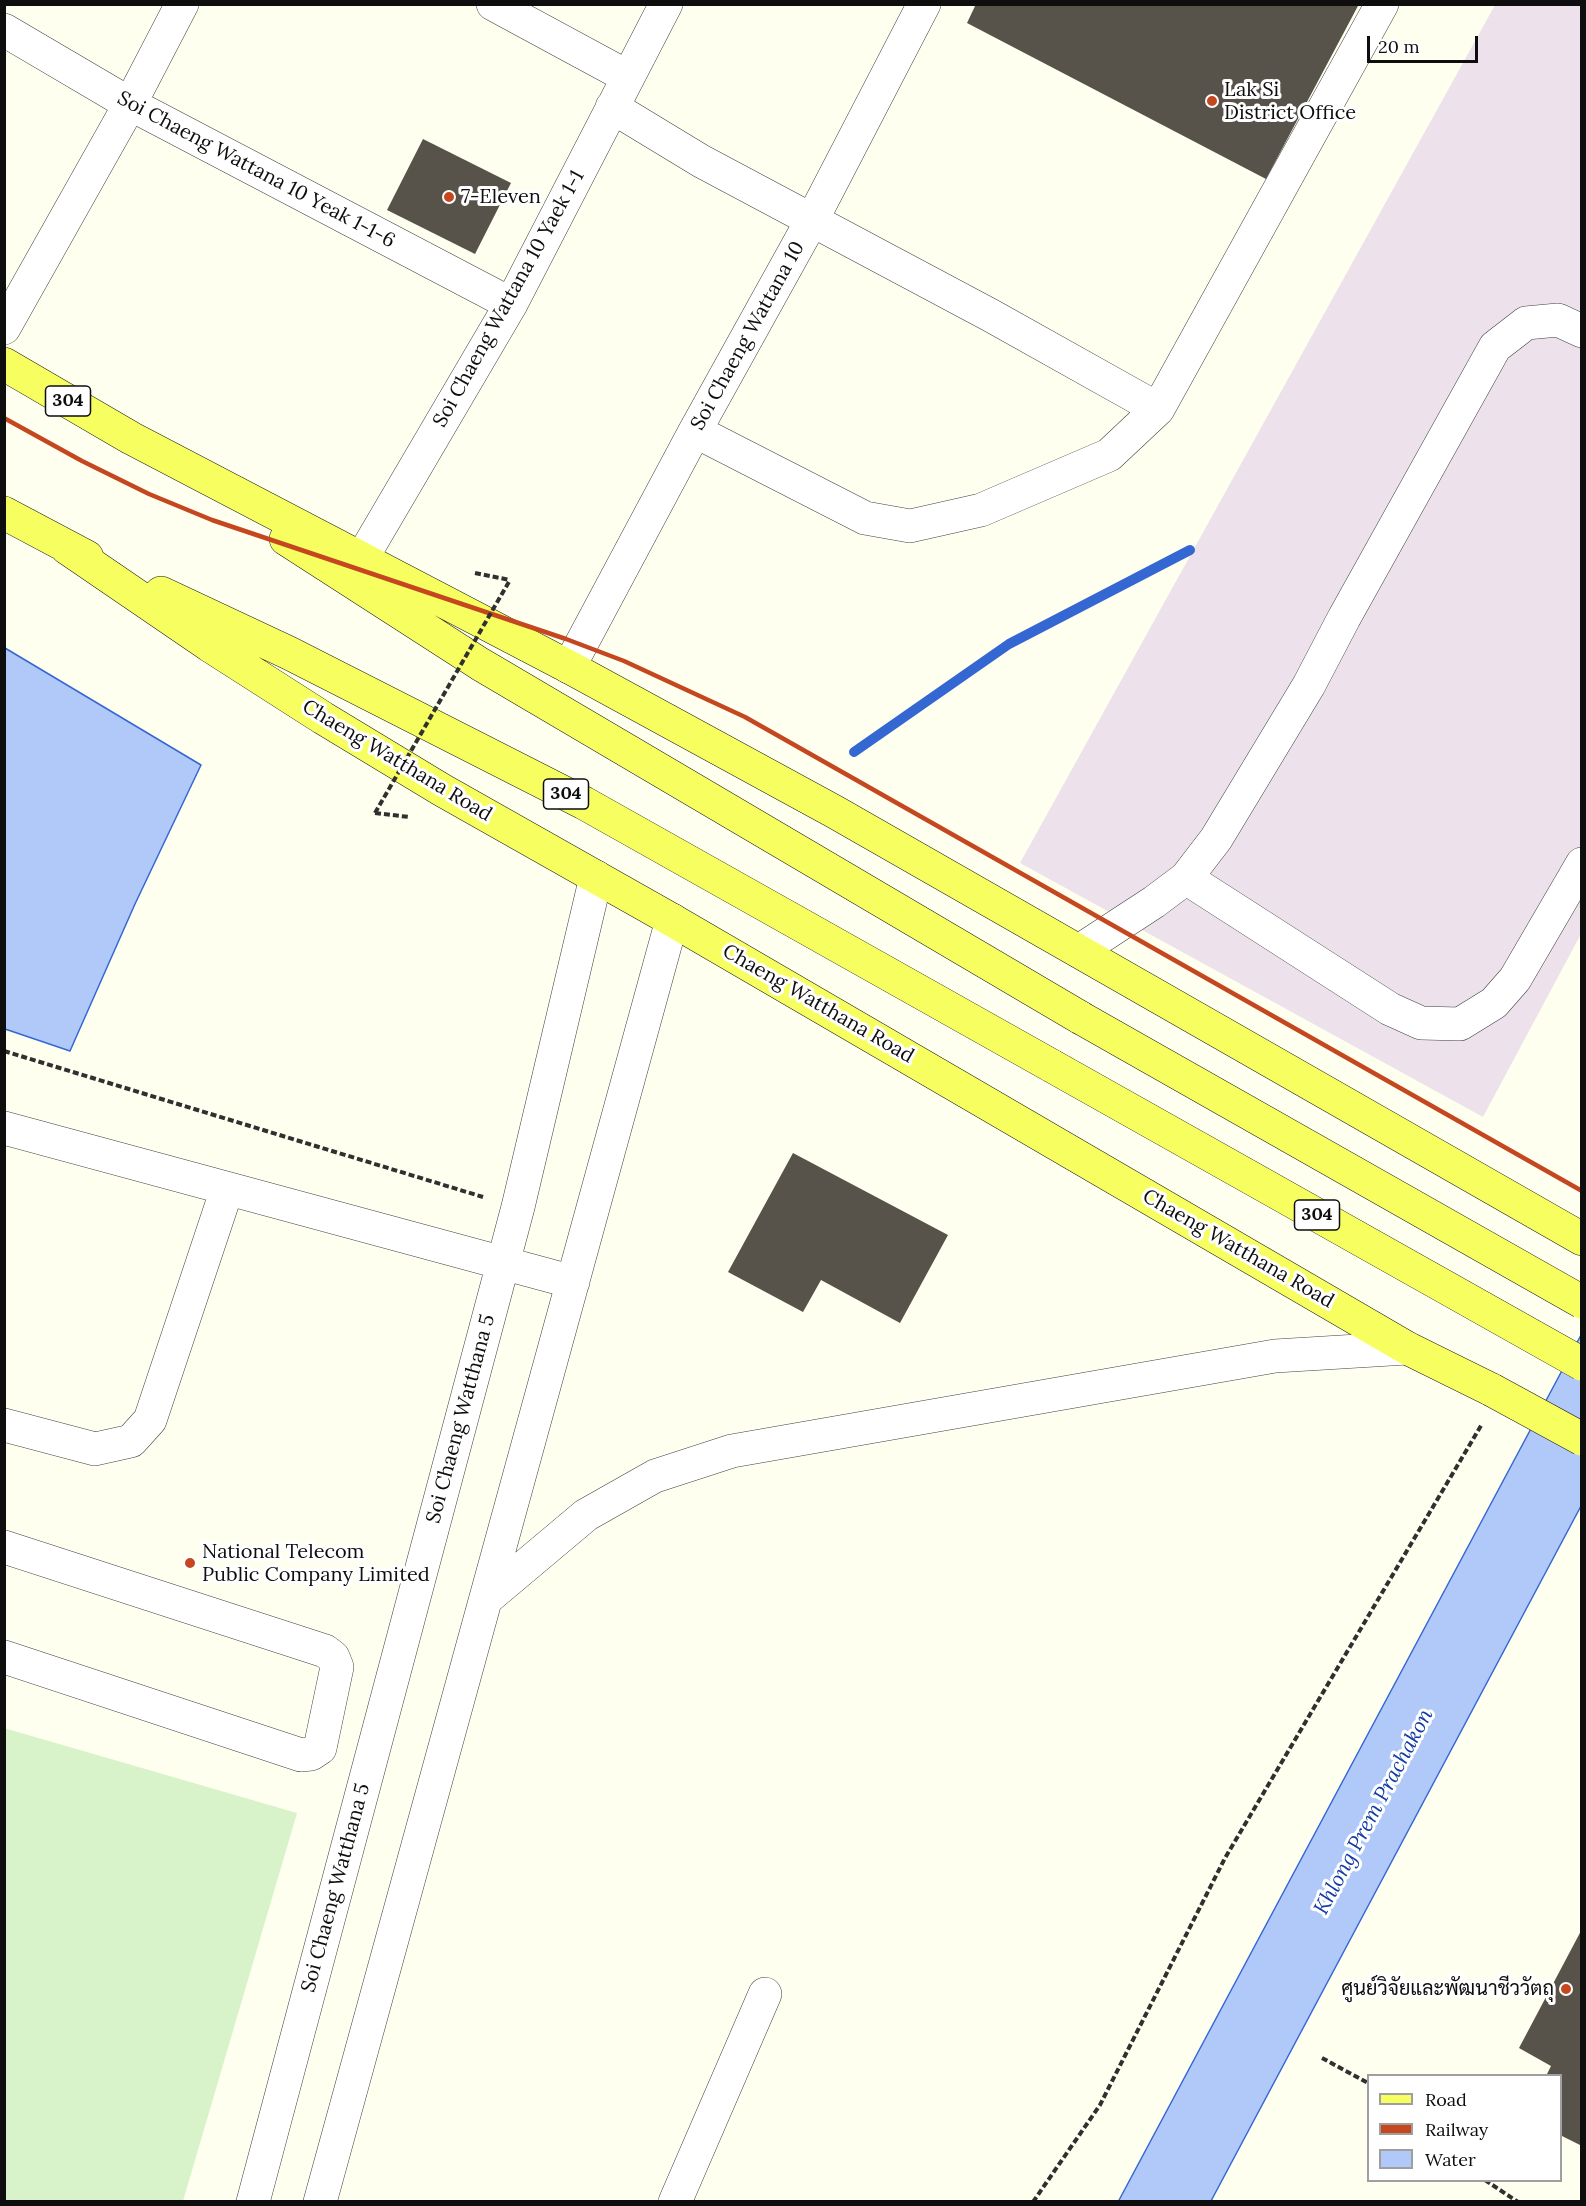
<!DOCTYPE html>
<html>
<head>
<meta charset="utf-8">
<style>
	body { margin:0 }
	#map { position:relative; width:1586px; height:2206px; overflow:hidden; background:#feffef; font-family:Lora,serif }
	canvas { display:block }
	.frame { position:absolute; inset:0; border:6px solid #0e0e0e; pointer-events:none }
	.legend { position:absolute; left:1367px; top:2074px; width:195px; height:108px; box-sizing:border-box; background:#fff; border:2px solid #9f9f9f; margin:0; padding:8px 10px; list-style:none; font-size:18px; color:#0e0e0e }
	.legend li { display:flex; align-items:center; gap:12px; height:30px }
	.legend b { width:30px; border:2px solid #9f9f9f }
	.scale { position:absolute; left:1367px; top:36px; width:111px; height:27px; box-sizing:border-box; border:3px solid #0e0e0e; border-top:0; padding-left:8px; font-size:18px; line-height:21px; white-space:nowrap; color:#0e0e0e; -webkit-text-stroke:4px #fff; paint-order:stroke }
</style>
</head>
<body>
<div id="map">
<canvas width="1586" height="2206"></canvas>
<div class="frame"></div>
<ul class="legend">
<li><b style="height:8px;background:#f7fe60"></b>Road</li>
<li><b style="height:8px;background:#c44720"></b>Railway</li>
<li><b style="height:16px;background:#b1c9f9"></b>Water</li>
</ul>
<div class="scale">20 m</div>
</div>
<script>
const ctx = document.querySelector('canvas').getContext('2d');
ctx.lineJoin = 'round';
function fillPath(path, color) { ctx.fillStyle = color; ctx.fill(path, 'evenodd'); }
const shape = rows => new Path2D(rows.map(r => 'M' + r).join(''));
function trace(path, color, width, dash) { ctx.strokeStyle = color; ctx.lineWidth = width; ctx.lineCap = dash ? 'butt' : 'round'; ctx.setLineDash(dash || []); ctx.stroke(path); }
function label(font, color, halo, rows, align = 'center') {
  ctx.font = font + ' Lora,Sarabun,serif'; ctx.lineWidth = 6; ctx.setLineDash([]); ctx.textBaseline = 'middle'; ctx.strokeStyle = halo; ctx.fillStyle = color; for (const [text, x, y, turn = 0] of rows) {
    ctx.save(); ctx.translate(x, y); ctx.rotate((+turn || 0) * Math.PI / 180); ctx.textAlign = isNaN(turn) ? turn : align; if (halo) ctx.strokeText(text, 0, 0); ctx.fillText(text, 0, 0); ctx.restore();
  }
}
const industrial = shape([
	[1495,5,1581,5,1581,934,1483,1117,1020,863]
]);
const pitch = shape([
	[4,1728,297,1813,183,2201,5,2201]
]);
const water = shape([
	[5,648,201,765,135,904,70,1051,5,1029,5,648],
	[1581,1335,1581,1506,1211,2201,1118,2202,1581,1335]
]);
const stream = shape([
	[854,752,1009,644,1190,550]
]);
const building = shape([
	[976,4,1359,4,1266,179,967,23],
	[423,139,511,183,475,254,387,210],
	[793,1153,948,1235,900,1323,821,1280,803,1312,728,1272],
	[1582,1929,1582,2146,1560,2135,1560,2076,1546,2076,1551,2066,1519,2048]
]);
const path = shape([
	[475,573,510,580],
	[375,813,409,817],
	[4,1051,483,1197],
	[1322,2058,1368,2083],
	[1485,2180,1518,2202],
	[1033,2202,1100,2105,1225,1858,1482,1424]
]);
const minor = shape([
	[493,4,628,77],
	[4,30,130,104,511,304],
	[612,107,701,161,990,315,1158,409,1109,455,981,510,910,526,865,518,695,431],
	[4,328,130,104,182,4],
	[1158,409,1382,4],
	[362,558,511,304,666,4],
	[569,667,695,431,812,220,924,4],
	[1186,878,1390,1009,1421,1023,1460,1024,1494,1003,1515,979,1582,864],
	[1079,951,1154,902,1186,878,1216,839,1309,685,1344,618,1495,347,1526,323,1558,320,1582,331],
	[4,1128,573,1282],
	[4,1425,95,1449,131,1441,150,1420,227,1189],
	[4,1547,325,1651,333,1657,337,1667,320,1748,311,1754,301,1755,4,1657],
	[486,1599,586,1515,655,1476,732,1451,1275,1356,1407,1348],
	[253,2202,518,1207,596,877],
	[320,2202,672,920],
	[675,2202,765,1994]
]);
const major = shape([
	[4,364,131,438,569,667,835,812,1582,1239],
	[4,513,87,557],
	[286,539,480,664,1081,1018],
	[67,548,209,645,323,718,442,790,672,920,1407,1348,1492,1390],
	[161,593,289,653,584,803,1052,1066]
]);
const rail = shape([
	[4,418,82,461,149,494,212,520,566,639,624,661,745,717,1582,1191]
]);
const pathBridge = shape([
	[375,813,510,580]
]);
const majorBridge = shape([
	[1081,1018,1582,1302],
	[1052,1066,1582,1364],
	[1492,1390,1582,1439]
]);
const markers = [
	[1212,101,6,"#c44720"],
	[449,197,6,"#c44720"],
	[190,1563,6,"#c44720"],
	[1566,1989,6,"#c44720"]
];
const shields = [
	[68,401,45],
	[566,794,45],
	[1317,1215,45]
];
const shieldNames = [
	["304",68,401],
	["304",566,794],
	["304",1317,1215]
];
const poiNames = [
	["Lak Si",1224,90],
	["District Office",1224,113],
	["7-Eleven",461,197],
	["National Telecom",202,1552],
	["Public Company Limited",202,1575],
	["ศูนย์วิจัยและพัฒนาชีววัตถุ",1554,1989,"right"]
];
const streetNames = [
	["Soi Chaeng Wattana 10 Yeak 1-1-6",256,170,28],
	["Soi Chaeng Wattana 10 Yaek 1-1",509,299,-61],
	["Soi Chaeng Wattana 10",748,336,-61],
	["Chaeng Watthana Road",397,761,31],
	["Chaeng Watthana Road",818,1004,30],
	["Chaeng Watthana Road",1238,1249,30],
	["Soi Chaeng Watthana 5",461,1419,-75],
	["Soi Chaeng Watthana 5",336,1888,-75]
];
const waterNames = [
	["Khlong Prem Prachakon",1374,1812,-62]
];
fillPath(industrial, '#ede2eb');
fillPath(pitch, '#d8f2c9');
fillPath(water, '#b1c9f9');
trace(water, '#3567d3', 1.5);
trace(stream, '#3567d3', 10);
fillPath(building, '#57534a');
trace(minor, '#414141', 34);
trace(major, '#1f1f1f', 34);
trace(path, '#303030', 4, [6, 3]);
trace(minor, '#fff', 33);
trace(major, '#f7fe60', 33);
trace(rail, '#c44720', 4.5);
trace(majorBridge, '#1f1f1f', 34, []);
trace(pathBridge, '#303030', 4, [6, 3]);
trace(majorBridge, '#f7fe60', 33);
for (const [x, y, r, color] of markers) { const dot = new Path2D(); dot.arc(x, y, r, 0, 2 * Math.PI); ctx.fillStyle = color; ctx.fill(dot); trace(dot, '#fff', 2); }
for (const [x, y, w] of shields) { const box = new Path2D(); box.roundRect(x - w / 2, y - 15, w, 30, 4.5); ctx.fillStyle = '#fff'; ctx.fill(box); trace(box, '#0e0e0e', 1.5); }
label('bold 18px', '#0e0e0e', null, shieldNames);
label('20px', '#0e0e0e', '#fff', poiNames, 'left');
label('20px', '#0e0e0e', '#fff', streetNames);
label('italic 21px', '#123ba5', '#fff', waterNames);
</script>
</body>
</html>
